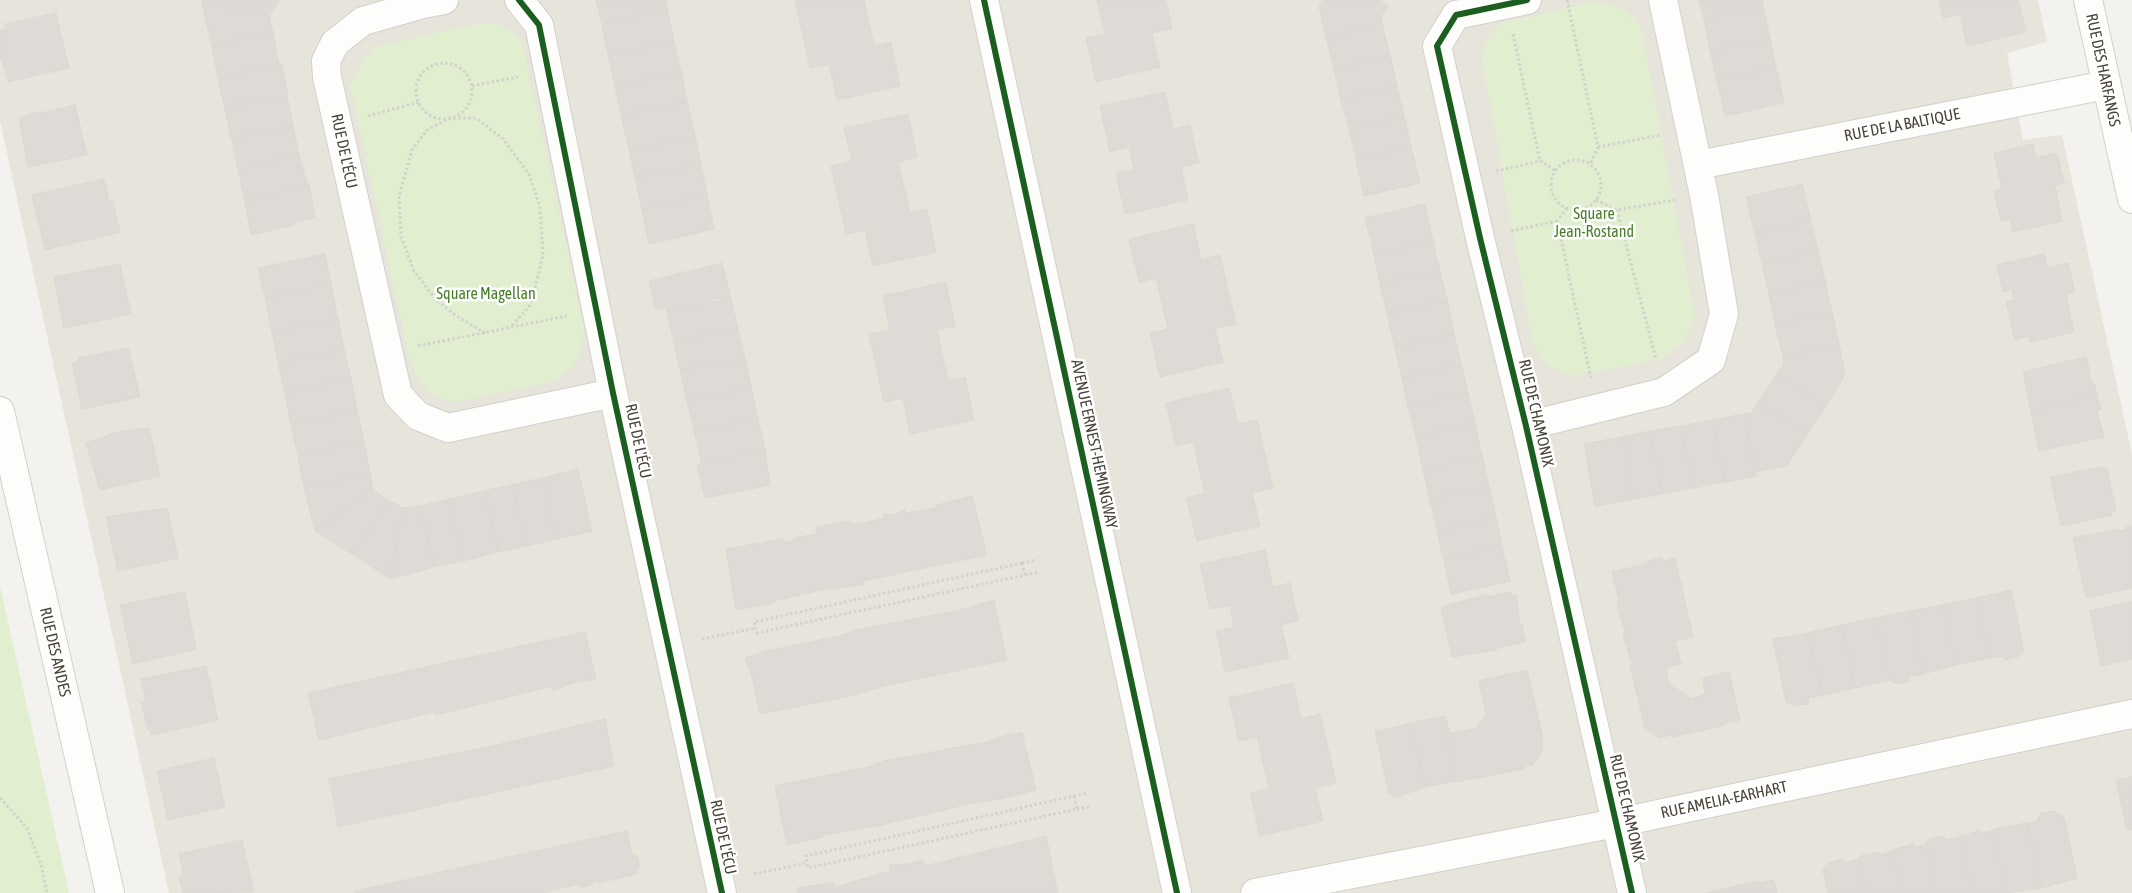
<!DOCTYPE html>
<html>
<head>
<meta charset="utf-8">
<style>
	body { margin:0 }
	canvas { display:block; background:#f4f2ee }
</style>
</head>
<body>
<canvas width="2132" height="893"></canvas>
<script>
const ctx = document.querySelector('canvas').getContext('2d');
ctx.lineJoin = 'round';
function fillPath(path, color) { ctx.fillStyle = color; ctx.fill(path, 'evenodd'); }
const shape = rows => new Path2D(rows.map(r => 'M' + r).join(''));
function trace(path, color, width, dash) { ctx.strokeStyle = color; ctx.lineWidth = width; ctx.lineCap = dash ? 'butt' : 'round'; ctx.setLineDash(dash || []); ctx.stroke(path); }
function label(font, color, halo, rows, align = 'center') {
  ctx.font = font + ' "Asap Condensed",sans-serif'; ctx.lineWidth = 5; ctx.setLineDash([]); ctx.textBaseline = 'middle'; ctx.strokeStyle = halo; ctx.fillStyle = color; for (const [text, x, y, turn = 0] of rows) {
    ctx.save(); ctx.translate(x, y); ctx.rotate((+turn || 0) * Math.PI / 180); ctx.textAlign = isNaN(turn) ? turn : align; if (halo) ctx.strokeText(text, 0, 0); ctx.fillText(text, 0, 0); ctx.restore();
  }
}
const residential = shape([
	[0,0,2038,0,2047,42,2007,53,2023,140,2062,135,2132,454,2132,893,169,893,0,121]
]);
const green = shape([
	[1594,1,1621,7,1641,26,1695,317,1684,342,1661,359,1576,376,1550,367,1533,346,1482,60,1487,38,1500,24],
	[479,23,496,24,511,31,522,41,582,320,583,337,580,352,574,365,556,381,463,401,446,401,431,394,416,378,409,358,350,85,363,59,374,47],
	[0,586,69,893,0,893]
]);
const building = shape([
	[203,0,278,0,279,1,269,16,211,5,202,3,203,0],
	[596,0,665,0,667,9,602,24,596,0],
	[795,0,864,0,874,46,891,42,900,86,837,100,829,64,810,68,795,0],
	[1097,0,1166,0,1172,29,1152,33,1160,67,1096,82,1086,38,1105,34,1097,0],
	[1323,0,1379,0,1389,6,1381,16,1382,23,1326,37,1319,6,1323,0],
	[1699,0,1762,0,1763,7,1704,19,1699,0],
	[1939,0,2018,0,2026,32,1967,46,1960,14,1943,18,1939,0],
	[202,3,269,16,273,33,242,39,212,47,202,3],
	[1763,7,1770,38,1710,51,1704,19,1763,7],
	[667,9,674,41,608,55,602,24,667,9],
	[56,13,69,68,8,82,2,59,0,60,0,30,6,29,5,24,56,13],
	[1382,23,1390,55,1334,69,1326,37,1382,23],
	[273,33,278,61,282,65,269,65,218,79,212,47,242,39,273,33],
	[1770,38,1776,67,1717,80,1710,51,1770,38],
	[674,41,681,71,615,86,608,55,674,41],
	[1390,55,1397,86,1341,100,1334,69,1390,55],
	[269,65,282,65,288,96,234,105,225,109,218,79,269,65],
	[1776,67,1784,103,1725,116,1717,80,1776,67],
	[681,71,687,101,621,115,615,86,681,71],
	[1397,86,1404,116,1349,130,1341,100,1397,86],
	[1165,92,1173,129,1190,125,1199,163,1181,167,1188,200,1125,214,1116,173,1134,169,1129,147,1110,152,1100,106,1165,92],
	[287,96,293,126,241,137,232,141,225,109,234,105,287,96],
	[687,101,695,136,629,150,621,115,687,101],
	[75,105,87,155,28,167,19,118,35,112,36,114,75,105],
	[908,114,917,157,898,162,910,213,927,209,936,252,873,266,865,230,846,234,831,166,852,161,844,128,908,114],
	[1404,116,1411,146,1356,159,1349,130,1404,116],
	[293,126,299,155,247,168,239,173,232,141,241,137,293,126],
	[695,136,701,164,635,178,629,150,695,136],
	[2033,144,2036,158,2057,153,2064,183,2055,185,2062,221,2012,232,2010,219,2001,221,1994,191,2002,189,1994,153,2033,144],
	[1411,146,1420,183,1364,196,1356,159,1411,146],
	[299,155,307,184,297,188,254,198,245,203,239,173,247,168,299,155],
	[701,164,707,195,642,209,635,178,701,164],
	[104,179,109,202,113,201,120,232,45,250,32,195,104,179],
	[309,184,315,218,296,222,294,225,251,235,245,203,254,198,309,184],
	[1802,184,1811,221,1755,234,1746,197,1802,184],
	[707,195,714,229,649,244,642,209,707,195],
	[1425,204,1433,241,1374,255,1365,218,1425,204],
	[1811,221,1818,250,1762,264,1755,234,1811,221],
	[1193,224,1201,260,1220,255,1236,324,1215,328,1223,362,1160,377,1150,333,1168,329,1156,278,1139,282,1129,239,1193,224],
	[1433,241,1440,271,1380,284,1374,255,1433,241],
	[1818,250,1825,281,1769,294,1762,264,1818,250],
	[325,254,331,284,265,298,258,268,325,254],
	[2044,254,2047,268,2068,263,2075,292,2066,294,2074,332,2030,342,2029,336,2015,340,2006,302,2014,300,2012,289,2003,292,1997,265,2044,254],
	[722,263,731,298,667,311,666,308,656,310,649,281,722,263],
	[120,264,131,314,64,328,54,277,120,264],
	[1440,271,1447,300,1387,314,1380,284,1440,271],
	[1825,281,1832,312,1775,325,1769,294,1825,281],
	[946,282,955,326,937,330,948,381,965,377,974,420,910,434,903,398,884,402,869,334,890,330,883,296,946,282],
	[331,284,338,319,272,333,265,298,331,284],
	[720,298,731,298,738,329,683,340,673,339,667,311,720,298],
	[1447,300,1454,334,1395,348,1387,314,1447,300],
	[1832,312,1839,344,1783,357,1775,325,1832,312],
	[338,319,344,349,278,363,272,333,338,319],
	[738,329,745,359,680,370,673,339,683,340,738,329],
	[1454,334,1461,364,1402,378,1395,348,1454,334],
	[1839,344,1845,375,1826,406,1777,374,1784,364,1783,357,1839,344],
	[128,348,140,397,82,409,72,363,79,360,78,358,128,348],
	[344,349,351,379,285,393,278,363,344,349],
	[2086,357,2092,383,2094,383,2097,395,2031,412,2023,372,2086,357],
	[745,359,752,391,740,391,687,401,680,370,745,359],
	[1461,364,1468,393,1408,407,1402,378,1461,364],
	[1777,374,1826,406,1807,434,1758,403,1777,374],
	[351,379,357,411,291,425,285,393,351,379],
	[1229,388,1238,424,1257,420,1273,488,1252,493,1260,526,1197,541,1186,498,1205,493,1193,442,1176,446,1166,403,1229,388],
	[740,391,752,391,758,420,694,430,687,401,740,391],
	[1468,393,1475,423,1416,437,1408,407,1468,393],
	[2097,395,2101,409,2097,410,2104,437,2039,451,2031,412,2097,395],
	[1758,403,1807,434,1787,466,1755,472,1744,414,1751,413,1758,403],
	[357,411,364,442,298,456,291,425,357,411],
	[1744,414,1756,476,1725,482,1713,420,1744,414],
	[758,420,765,450,710,461,702,464,694,430,758,420],
	[1713,420,1725,482,1693,488,1681,426,1713,420],
	[1475,423,1482,456,1423,470,1416,437,1475,423],
	[1681,426,1693,488,1662,494,1650,431,1681,426],
	[149,428,160,476,100,490,86,443,118,432,149,428],
	[1650,431,1662,494,1634,499,1622,437,1650,431],
	[1622,437,1634,499,1595,506,1584,444,1622,437],
	[364,442,370,473,304,487,298,456,364,442],
	[765,450,770,485,705,498,697,465,765,450],
	[1482,456,1489,486,1430,500,1423,470,1482,456],
	[2101,467,2101,469,2107,468,2116,511,2111,512,2112,515,2061,526,2050,477,2101,467],
	[578,469,592,531,556,539,542,478,578,469],
	[370,473,373,489,315,531,304,487,370,473],
	[542,478,556,539,526,546,512,485,542,478],
	[512,485,526,546,498,552,484,491,512,485],
	[1489,486,1496,517,1437,531,1430,500,1489,486],
	[373,489,388,500,354,555,315,531,373,489],
	[484,491,498,552,463,561,449,499,484,491],
	[972,496,987,555,863,581,864,584,828,590,829,588,774,601,773,603,736,610,726,549,760,543,762,549,764,548,763,543,784,539,785,543,789,542,794,541,793,538,816,534,816,527,849,521,851,523,864,523,884,518,883,514,894,515,905,510,906,513,925,510,937,507,937,505,972,496],
	[449,499,463,561,434,567,420,506,449,499],
	[388,500,403,508,390,579,354,555,388,500],
	[420,506,434,567,390,579,403,508,420,506],
	[167,508,178,558,118,571,106,517,167,508],
	[1496,517,1502,546,1444,560,1437,531,1496,517],
	[2132,526,2132,588,2086,598,2073,538,2119,529,2119,531,2126,530,2126,527,2132,526],
	[1502,546,1510,581,1451,594,1444,560,1502,546],
	[1265,550,1273,587,1290,583,1298,621,1281,625,1289,658,1225,672,1216,631,1234,627,1230,605,1210,609,1200,564,1265,550],
	[1660,558,1665,561,1675,558,1693,637,1675,641,1681,664,1667,667,1666,670,1669,684,1692,699,1705,694,1703,678,1729,672,1740,720,1725,723,1725,725,1673,737,1671,735,1660,738,1645,728,1630,665,1632,664,1623,635,1625,631,1617,605,1619,602,1612,572,1645,564,1648,561,1660,558],
	[2011,590,2024,651,2017,657,2005,660,2003,656,1989,658,1977,598,2011,590],
	[185,592,196,649,133,664,120,605,185,592],
	[1511,592,1512,596,1516,595,1520,625,1522,625,1526,642,1499,647,1496,650,1452,657,1441,607,1485,595,1488,597,1511,592],
	[1977,598,1989,658,1956,665,1942,605,1977,598],
	[994,600,1007,660,884,686,850,696,760,714,751,673,745,658,766,651,839,636,857,630,960,610,994,600],
	[2132,601,2132,659,2101,666,2090,611,2132,601],
	[1942,605,1956,665,1923,674,1910,611,1942,605],
	[1910,611,1923,674,1909,677,1909,681,1895,684,1890,680,1875,618,1910,611],
	[1875,618,1890,680,1855,688,1842,625,1875,618],
	[1842,625,1855,688,1823,695,1807,633,1842,625],
	[585,632,596,679,573,683,553,691,552,686,435,715,434,712,319,740,308,693,585,632],
	[1807,633,1823,695,1809,698,1808,704,1794,706,1791,703,1786,703,1773,639,1807,633],
	[206,666,218,720,151,735,151,730,148,730,141,702,146,701,141,679,206,666],
	[1527,670,1543,738,1541,741,1543,749,1533,765,1525,766,1524,769,1456,782,1446,734,1476,728,1486,715,1479,681,1527,670],
	[1293,683,1301,719,1320,714,1336,783,1315,788,1323,821,1260,836,1250,793,1269,788,1257,737,1239,741,1229,698,1293,683],
	[1445,716,1450,733,1446,734,1455,781,1425,787,1411,723,1445,716],
	[605,719,614,766,338,827,332,791,328,779,488,747,605,719],
	[1411,723,1425,787,1396,797,1392,794,1389,794,1375,732,1411,723],
	[1022,733,1036,790,1001,799,972,803,882,825,823,835,823,837,787,845,775,786,868,767,884,761,987,742,1006,735,1022,733],
	[214,758,225,807,168,820,157,771,214,758],
	[2132,777,2132,829,2127,830,2116,780,2132,777],
	[2054,811,2064,817,2077,878,2041,888,2027,823,2037,821,2040,814,2054,811],
	[2027,823,2041,888,2007,893,1992,831,1994,829,2027,823],
	[627,831,632,855,637,856,639,865,636,874,598,883,597,880,590,885,582,887,578,884,543,893,356,893,355,891,627,831],
	[1979,831,1982,833,1992,831,2007,893,1972,893,1959,837,1979,831],
	[1046,836,1058,893,798,893,797,888,834,882,835,887,890,871,889,865,908,864,923,860,925,866,1046,836],
	[1942,836,1948,840,1959,837,1972,893,1937,893,1926,844,1929,839,1942,836],
	[242,840,254,892,183,893,179,878,184,876,179,854,242,840],
	[1913,844,1916,847,1926,844,1937,893,1901,893,1892,850,1913,844],
	[1892,850,1901,893,1866,893,1858,859,1860,856,1878,852,1880,855,1891,852,1892,850],
	[1843,859,1846,862,1858,859,1866,893,1828,893,1823,870,1828,863,1843,859],
	[1774,880,1777,893,1706,893,1758,881,1759,883,1774,880]
]);
const path = shape([
	[1567,0,1598,147,1590,164],
	[1513,34,1540,161],
	'416 91a28 28 0 1 1 56 0a28 28 0 1 1-56 0Z',
	[472,86,518,77],
	[368,116,419,102],
	[1598,147,1661,135],
	'1551 185a25 25 0 1 1 50 0a25 25 0 1 1-50 0Z',
	[1496,171,1540,161,1556,171],
	[1596,200,1617,210,1675,200],
	[1567,208,1557,221,1591,378],
	[1617,210,1656,359],
	[1511,231,1557,221],
	[485,333,458,317,436,300,414,271,401,236,399,196,412,150,427,130,450,118,476,118,503,139,529,174,540,207,543,255,531,304,511,327],
	[418,346,567,316],
	[1022,563,1025,575,757,633,754,622,1022,563],
	[1022,563,1036,560],
	[1025,575,1038,572],
	[702,639,756,628],
	[1074,796,1077,809,808,868,806,856,1074,796,1087,793],
	[0,798,27,828,41,865,47,893],
	[1077,809,1090,807],
	[754,874,807,863]
]);
const minor = shape([
	[444,0,423,4,363,21,335,43,326,61,327,77,398,395,418,416,448,428,613,393],
	[519,0,539,25,613,393,722,893],
	[984,0,1177,893],
	[1527,0,1456,15,1437,46,1480,238,1526,426,1632,893],
	[2088,0,2132,199],
	[1698,165,2106,85],
	[0,411,110,893],
	[1526,426,1664,392,1711,360,1724,314,1704,195,1663,0],
	[1255,893,1616,823,2132,714]
]);
const cycleway = shape([
	[519,0,539,25,613,393,722,893],
	[984,0,1177,893],
	[1527,0,1456,15,1437,46,1480,238,1526,426,1632,893]
]);
const streetNames = [
	["RUE DES HARFANGS",2103,70,78],
	["RUE DE LA BALTIQUE",1902,125,-11],
	["RUE DE L'ÉCU",344,151,78],
	["RUE DE CHAMONIX",1536,413,77],
	["RUE DE L'ÉCU",638,441,78],
	["AVENUE ERNEST-HEMINGWAY",1094,444,78],
	["RUE DES ANDES",55,652,77],
	["RUE AMELIA-EARHART",1724,800,-12],
	["RUE DE CHAMONIX",1627,808,77],
	["RUE DE L'ÉCU",723,837,78]
];
const parkNames = [
	["Square",1594,214],
	["Jean-Rostand",1594,232],
	["Square Magellan",486,294]
];
fillPath(residential, '#e7e4dc');
fillPath(green, '#e1eecf');
fillPath(building, '#dedbd6');
trace(building, '#dcd9d4', 1);
trace(minor, '#d2d0cb', 30);
trace(path, '#d3d2cc', 3, [2.5, 2.5]);
trace(minor, '#fdfdfc', 28);
trace(cycleway, '#1b5e20', 6);
label('16px', '#4b4439', '#fff', streetNames);
label('16px', '#4a7f2a', '#fff', parkNames);
</script>
</body>
</html>
